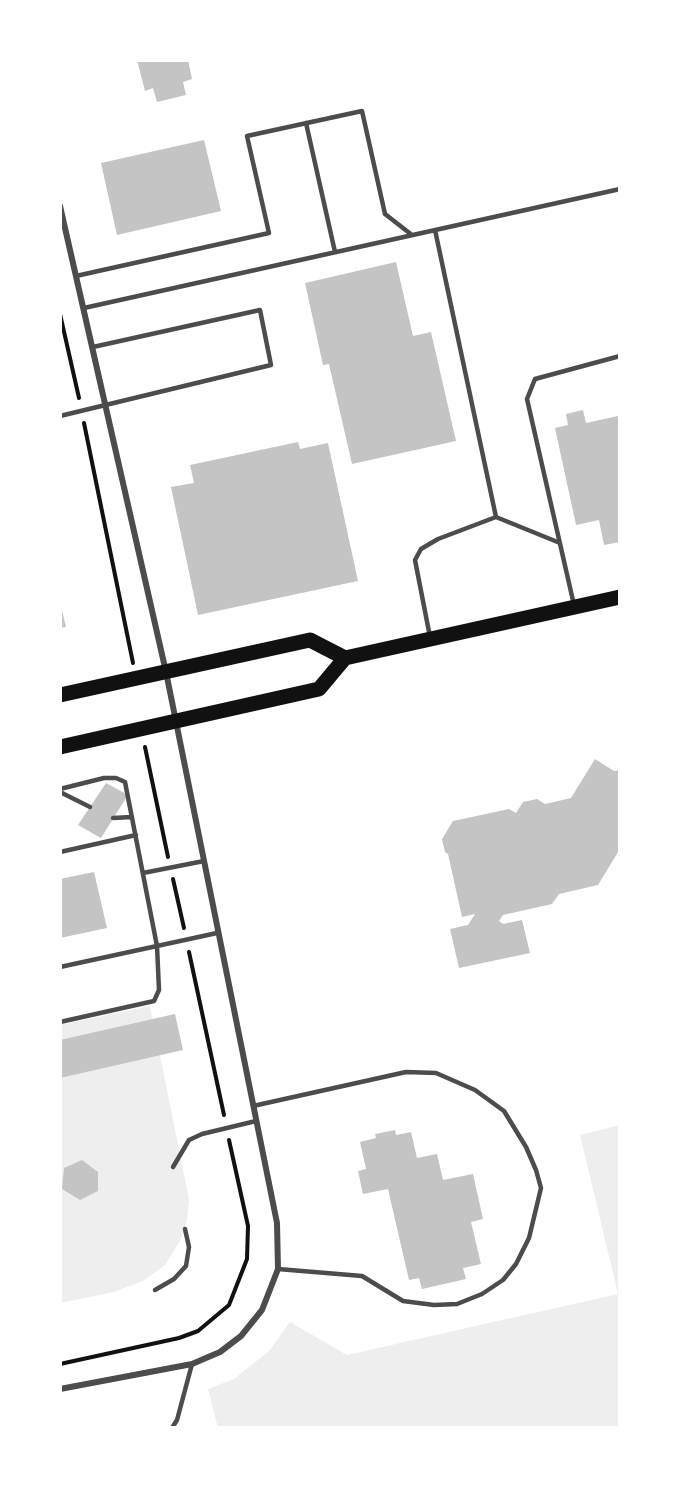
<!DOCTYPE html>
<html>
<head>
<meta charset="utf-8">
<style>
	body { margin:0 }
	#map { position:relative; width:680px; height:1488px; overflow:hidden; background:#fff; font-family:"Roboto Condensed",sans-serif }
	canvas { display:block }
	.frame { position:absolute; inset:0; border:62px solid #fff; pointer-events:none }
</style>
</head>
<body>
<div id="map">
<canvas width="680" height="1488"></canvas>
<div class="frame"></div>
</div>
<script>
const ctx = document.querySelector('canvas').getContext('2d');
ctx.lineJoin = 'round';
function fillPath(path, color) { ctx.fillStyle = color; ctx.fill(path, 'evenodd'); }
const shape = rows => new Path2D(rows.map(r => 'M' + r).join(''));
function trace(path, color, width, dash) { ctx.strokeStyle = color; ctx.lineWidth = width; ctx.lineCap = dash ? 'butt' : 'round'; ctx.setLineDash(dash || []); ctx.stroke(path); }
const green = shape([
	[150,1006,189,1199,187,1220,180,1241,165,1265,143,1281,114,1292,60,1303,60,1025],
	[620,1125,620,1428,218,1428,208,1389,234,1379,269,1351,290,1322,347,1355,618,1294,580,1135]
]);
const building = shape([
	[137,60,188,60,192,79,183,82,186,95,157,102,153,88,145,91],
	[204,140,221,211,117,235,101,163],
	[396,262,413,336,431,332,456,441,352,464,329,364,323,365,305,283],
	[583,410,586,423,618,416,620,425,620,542,604,545,599,520,576,525,555,428,568,425,566,414],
	[298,442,300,449,328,443,358,581,198,615,171,487,194,483,190,465],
	[60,602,66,627,60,628],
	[595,759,614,771,620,770,620,853,618,852,598,885,559,894,552,904,503,915,499,921,503,924,522,920,530,953,459,968,450,929,468,925,475,914,462,917,448,854,445,852,442,839,453,821,509,809,516,813,523,802,537,799,545,804,571,798],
	[106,783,128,795,101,838,78,825],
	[94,872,107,928,60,938,60,879],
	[175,1014,183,1050,60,1078,60,1040],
	[395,1130,396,1135,411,1132,417,1158,437,1154,443,1180,473,1174,483,1219,471,1222,481,1264,463,1268,466,1279,422,1289,419,1278,409,1280,388,1189,363,1194,358,1171,366,1169,360,1142,376,1138,375,1134],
	[82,1160,98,1172,98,1191,80,1200,62,1189,64,1168]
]);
const path = shape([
	[60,314,79,398],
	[84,423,133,663],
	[145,747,168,857],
	[173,879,184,928],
	[189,952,224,1115],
	[60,1364,179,1338,198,1331,229,1305,247,1259,248,1226,229,1140]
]);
const service = shape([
	[306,123,335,252],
	[435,230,496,517,560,543],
	[76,276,269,233,247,136,362,111,385,214,412,235],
	[84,308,620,189],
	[60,416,271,365,260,310,93,347],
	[574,605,527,399,535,379,620,356],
	[430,637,415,560,421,549,438,539,496,517],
	[60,789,104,778,116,778,125,782,157,946,159,990,154,1001,60,1022],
	[60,792,90,807],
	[113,818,132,817],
	[60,852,136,835],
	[143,873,204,861],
	[60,967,217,933],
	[253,1106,406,1072,436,1073,475,1090,504,1111,526,1147,536,1170,541,1188,529,1238,516,1264,503,1280,482,1294,457,1304,434,1305,403,1301,362,1276,278,1269],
	[173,1167,189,1140,202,1134,256,1121],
	[155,1290,174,1279,186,1266,189,1247,185,1229],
	[172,1428,177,1420,192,1364]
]);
const minor = shape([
	[60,206,166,672,277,1223,278,1269,262,1310,241,1336,220,1352,192,1364,60,1389]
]);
const primary = shape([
	[60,695,310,640,345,658],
	[60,747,319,689,345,658,620,597]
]);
fillPath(green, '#eee');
fillPath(building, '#c4c4c4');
trace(path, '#111', 4);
trace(service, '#4c4c4c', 4.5);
trace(minor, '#4c4c4c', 6);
trace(primary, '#111', 15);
</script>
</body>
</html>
